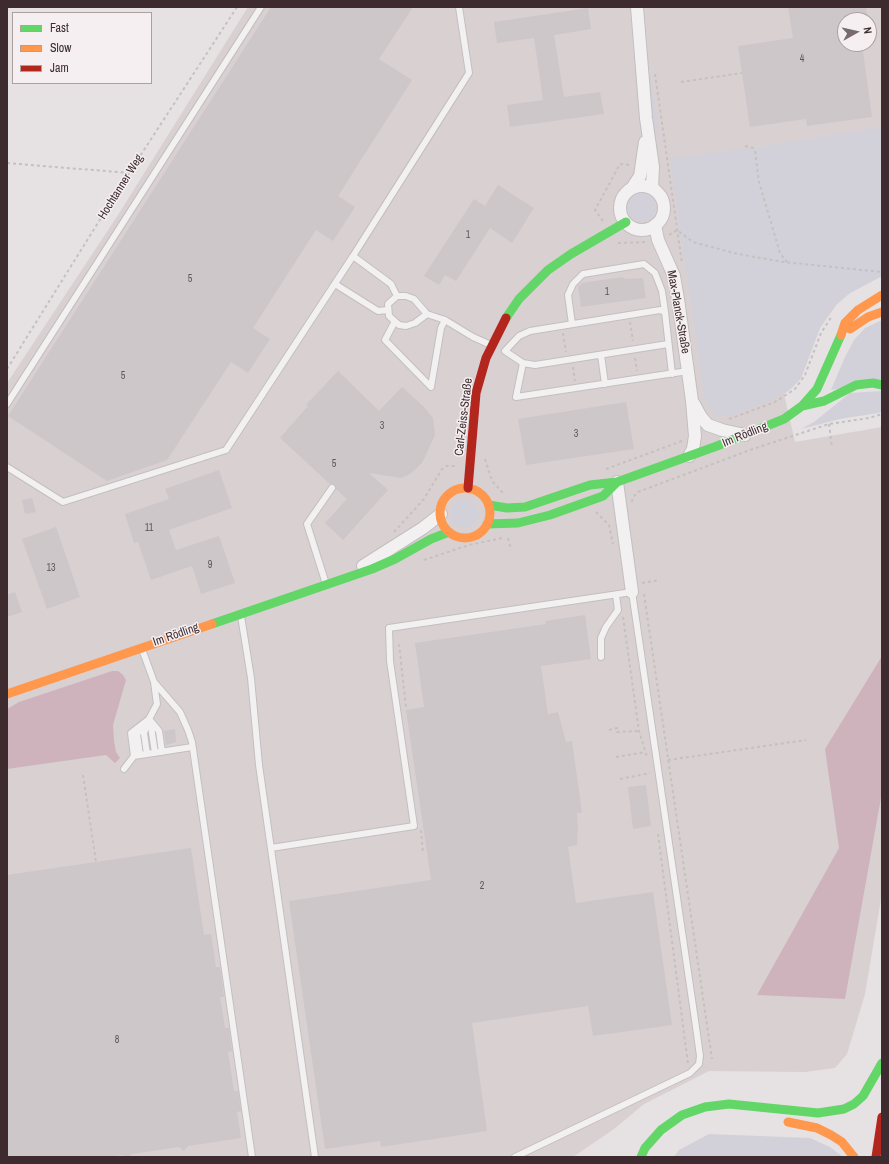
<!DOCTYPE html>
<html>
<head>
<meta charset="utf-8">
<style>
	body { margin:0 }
	#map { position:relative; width:889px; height:1164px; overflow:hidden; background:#e6e1e3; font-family:"Archivo Narrow",sans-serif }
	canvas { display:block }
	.frame { position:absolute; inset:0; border:8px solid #3d2b2f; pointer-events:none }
	.legend { position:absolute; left:12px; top:12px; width:140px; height:72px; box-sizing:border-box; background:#f5eff1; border:1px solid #aba1a3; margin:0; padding:5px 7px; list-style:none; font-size:12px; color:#3d2b2f }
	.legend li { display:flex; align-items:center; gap:8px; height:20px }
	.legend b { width:20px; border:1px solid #aba1a3 }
	.north { position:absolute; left:837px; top:12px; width:40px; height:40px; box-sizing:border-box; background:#f5eff1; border:1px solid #aba1a3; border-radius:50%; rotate:82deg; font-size:11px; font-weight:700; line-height:16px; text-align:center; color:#3d2b2f }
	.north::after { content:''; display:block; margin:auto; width:14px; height:18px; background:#786b6e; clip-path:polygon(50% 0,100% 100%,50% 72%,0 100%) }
</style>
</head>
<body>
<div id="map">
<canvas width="889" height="1164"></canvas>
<div class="frame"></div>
<ul class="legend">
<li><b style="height:5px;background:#63d668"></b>Fast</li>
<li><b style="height:5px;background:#ff974d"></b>Slow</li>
<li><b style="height:5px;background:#b3261e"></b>Jam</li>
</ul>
<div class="north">N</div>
</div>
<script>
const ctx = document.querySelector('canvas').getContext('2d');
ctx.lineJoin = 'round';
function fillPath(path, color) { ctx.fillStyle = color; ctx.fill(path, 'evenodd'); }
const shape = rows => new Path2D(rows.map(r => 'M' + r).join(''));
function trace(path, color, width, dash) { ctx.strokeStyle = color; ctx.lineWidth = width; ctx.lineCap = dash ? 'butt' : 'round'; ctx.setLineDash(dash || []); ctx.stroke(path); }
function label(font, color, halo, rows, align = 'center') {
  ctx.font = font + ' "Archivo Narrow",sans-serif'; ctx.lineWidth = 3; ctx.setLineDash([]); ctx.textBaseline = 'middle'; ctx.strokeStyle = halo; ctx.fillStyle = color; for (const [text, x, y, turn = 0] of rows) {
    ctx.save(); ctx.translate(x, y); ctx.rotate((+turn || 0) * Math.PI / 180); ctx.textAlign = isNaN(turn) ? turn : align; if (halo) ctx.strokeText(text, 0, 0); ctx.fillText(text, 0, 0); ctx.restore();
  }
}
const built = shape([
	[248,7,882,7,882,276,850,293,837,304,820,328,801,378,784,394,795,442,882,427,882,893,865,994,847,1054,835,1068,805,1072,709,1071,644,1104,614,1129,573,1157,7,1157,7,383,118,215],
	[845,20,869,20,869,44,845,44]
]);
const green = shape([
	[647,57,648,58,659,132,653,133],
	[882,127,882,276,850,293,837,304,827,316,820,328,801,378,793,387,784,394,761,404,732,415,718,417,708,406,704,396,670,158,759,147],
	'626 207a15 15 0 1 1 30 0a15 15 0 1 1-30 0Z',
	[882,320,882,381,831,390,844,359,854,340,865,328],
	[882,391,882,411,878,413,840,419,801,429,814,422,850,393],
	'451 514a14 14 0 1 1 28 0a14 14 0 1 1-28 0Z',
	[709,1134,810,1138,830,1147,843,1157,674,1157,679,1150]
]);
const water = shape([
	[882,656,882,792,845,999,757,995,839,848,825,749],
	[112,671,118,671,123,675,126,680,113,725,114,741,116,752,120,758,115,763,106,755,7,769,7,709,19,702]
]);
const building = shape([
	[271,7,413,7,379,59,412,80,338,196,355,207,333,241,316,230,253,328,270,339,248,373,231,362,167,460,107,481,8,416],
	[788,7,866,7,868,20,845,20,845,44,862,44,872,117,807,126,806,119,750,127,738,46,793,38],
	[588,8,591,29,554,35,564,97,600,92,604,114,510,127,507,105,543,100,534,38,497,43,494,22],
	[498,185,534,208,512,243,490,228,456,281,445,275,439,285,424,276,474,199,485,206],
	[623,277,624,279,643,278,646,298,581,307,578,286,581,285,581,283],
	[338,371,379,411,402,387,424,407,433,418,435,435,422,463,410,474,401,478,369,473,388,490,343,540,325,523,347,499,336,489,335,485,330,484,280,438,308,406,306,405],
	[626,402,634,449,526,465,518,419],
	[219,470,232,508,169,530,176,550,219,536,235,583,201,594,192,566,151,580,138,542,134,543,125,514,169,499,165,489],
	[32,498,36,512,25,514,22,500],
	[56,527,80,597,47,609,22,539],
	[15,592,22,612,7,617,7,595],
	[585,615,591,659,541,666,548,714,558,712,566,742,572,741,582,813,577,813,578,829,577,845,568,847,576,903,653,892,672,1025,593,1036,588,1006,472,1023,487,1131,381,1147,380,1141,325,1149,289,901,431,880,406,710,424,707,415,643,546,624,545,621],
	[175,729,176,742,166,745,164,731],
	[646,785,651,826,633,829,628,787],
	[191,848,204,935,211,934,216,967,220,967,224,997,220,997,225,1028,229,1028,232,1051,228,1052,234,1091,238,1091,241,1111,237,1112,241,1138,188,1146,184,1151,179,1147,132,1154,129,1157,122,1155,110,1157,7,1157,7,875]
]);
const path = shape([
	[655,74,682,263],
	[681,82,742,73],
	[745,146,753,148,755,151,759,182,780,253,787,262],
	[7,163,129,173],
	[603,221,595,210,620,164,630,165],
	[669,235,677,230,693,242,738,254,784,262,882,272],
	[618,243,648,242],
	[630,322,633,341],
	[563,333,566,352],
	[635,358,637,371],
	[573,367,575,381],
	[7,369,129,173,237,7],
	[729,419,775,402,795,389,805,375,821,333,832,316],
	[829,424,832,447],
	[485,459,492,481,503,493],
	[606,469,682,441],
	[632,502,633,497,638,492,750,450,829,424,869,418,882,414],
	[596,512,609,525,613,544],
	[394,532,424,499,442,469,447,466,457,466],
	[508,538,511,549],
	[424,560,469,545,502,538],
	[642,583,660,580],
	[644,594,712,1059],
	[623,617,639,731,647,757],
	[399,644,406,707],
	[609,730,617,728,617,732,639,731],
	[616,757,645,752],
	[668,760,806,740],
	[83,775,96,862],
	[620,779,650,773],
	[421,830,423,853],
	[658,834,688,1064]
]);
const lane = shape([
	[335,284,378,311,388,310],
	[397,296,391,284,353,256,469,73,459,7],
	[427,314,415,323,406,326,399,325,389,316,388,304,397,296,406,296,414,299,427,314,445,320,473,337,491,345],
	[394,323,385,340,431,387,441,328,445,320],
	[572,324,568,295,573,284,583,274,644,264,655,273,662,291,665,312],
	[668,344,535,365,523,363,505,351,519,336,530,331,660,310,665,312,672,374],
	[601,355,605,384],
	[523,363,516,397,688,371],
	[7,404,261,7],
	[7,467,63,502,226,450,353,256],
	[326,584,307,524,332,488],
	[241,616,251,678,259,765,315,1157],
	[142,649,154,682,157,704,149,719,159,731,162,752],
	[601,657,601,638,606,627,618,610,616,595],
	[154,682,180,712,188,730,192,742,252,1157],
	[150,720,155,753],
	[147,754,144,733,149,719],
	[140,755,137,734,142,728],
	[134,756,192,747],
	[124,769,134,756,131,733,149,719],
	[271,848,414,826,390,661,389,628,632,592,695,1020,700,1056,699,1064,690,1073,515,1157]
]);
const street = shape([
	[637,7,646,118,653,167,652,188],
	'620 208a22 22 0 1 1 44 0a22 22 0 1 1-44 0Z',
	[632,188,640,176,645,142],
	[655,225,658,240,674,276,678,299,692,401,695,436,693,449,689,456],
	[694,404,701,417,708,425,722,430,745,435],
	[617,482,632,592],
	[363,566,423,528,441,514]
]);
const fast = shape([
	[506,318,519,299,548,270,571,254,626,222],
	[802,406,824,401,856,385,873,383,882,385],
	[489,505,507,508,525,507,590,485,617,482,717,446,784,419,802,406,817,389,841,335],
	[487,524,518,523,550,515,603,496,617,482],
	[212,624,372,569,395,559,431,539,449,532],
	[641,1157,645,1148,661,1130,682,1115,705,1107,729,1104,818,1113,844,1109,854,1104,863,1096,882,1063]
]);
const slow = shape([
	[850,329,868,317,882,312],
	[841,335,845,323,858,310,882,295],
	'440 513a25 25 0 1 1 50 0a25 25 0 1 1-50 0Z',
	[7,694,212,624],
	[788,1122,817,1128,831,1135,842,1142,854,1157]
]);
const jam = shape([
	[468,488,476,393,486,358,506,318],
	[876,1157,882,1117]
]);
const numberNames = [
	["4",802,59],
	["1",468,235],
	["5",190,279],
	["1",607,292],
	["5",123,376],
	["3",382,426],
	["3",576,434],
	["5",334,464],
	["11",149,528],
	["9",210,565],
	["13",51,568],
	["2",482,886],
	["8",117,1040]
];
const streetNames = [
	["Hochtanner Weg",121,187,-58],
	["Max-Planck-Straße",678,312,80],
	["Carl-Zeiss-Straße",464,417,-83],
	["Im Rödling",745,435,-22],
	["Im Rödling",176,635,-19]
];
fillPath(built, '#d9d0d2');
fillPath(green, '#d2d1d9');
fillPath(water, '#ceb3bd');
fillPath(building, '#cdc7ca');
trace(lane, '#c3bfc0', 8);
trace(street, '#c3bfc0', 14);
trace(path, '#c5c1c1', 2, [3, 3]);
trace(lane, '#f3f0f1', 6);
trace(street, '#f3f0f1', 12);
trace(fast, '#63d668', 9);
trace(slow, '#ff974d', 9);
trace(jam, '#b3261e', 9);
label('10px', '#625457', null, numberNames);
label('12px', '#3d2b2f', '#f5eff1', streetNames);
</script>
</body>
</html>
